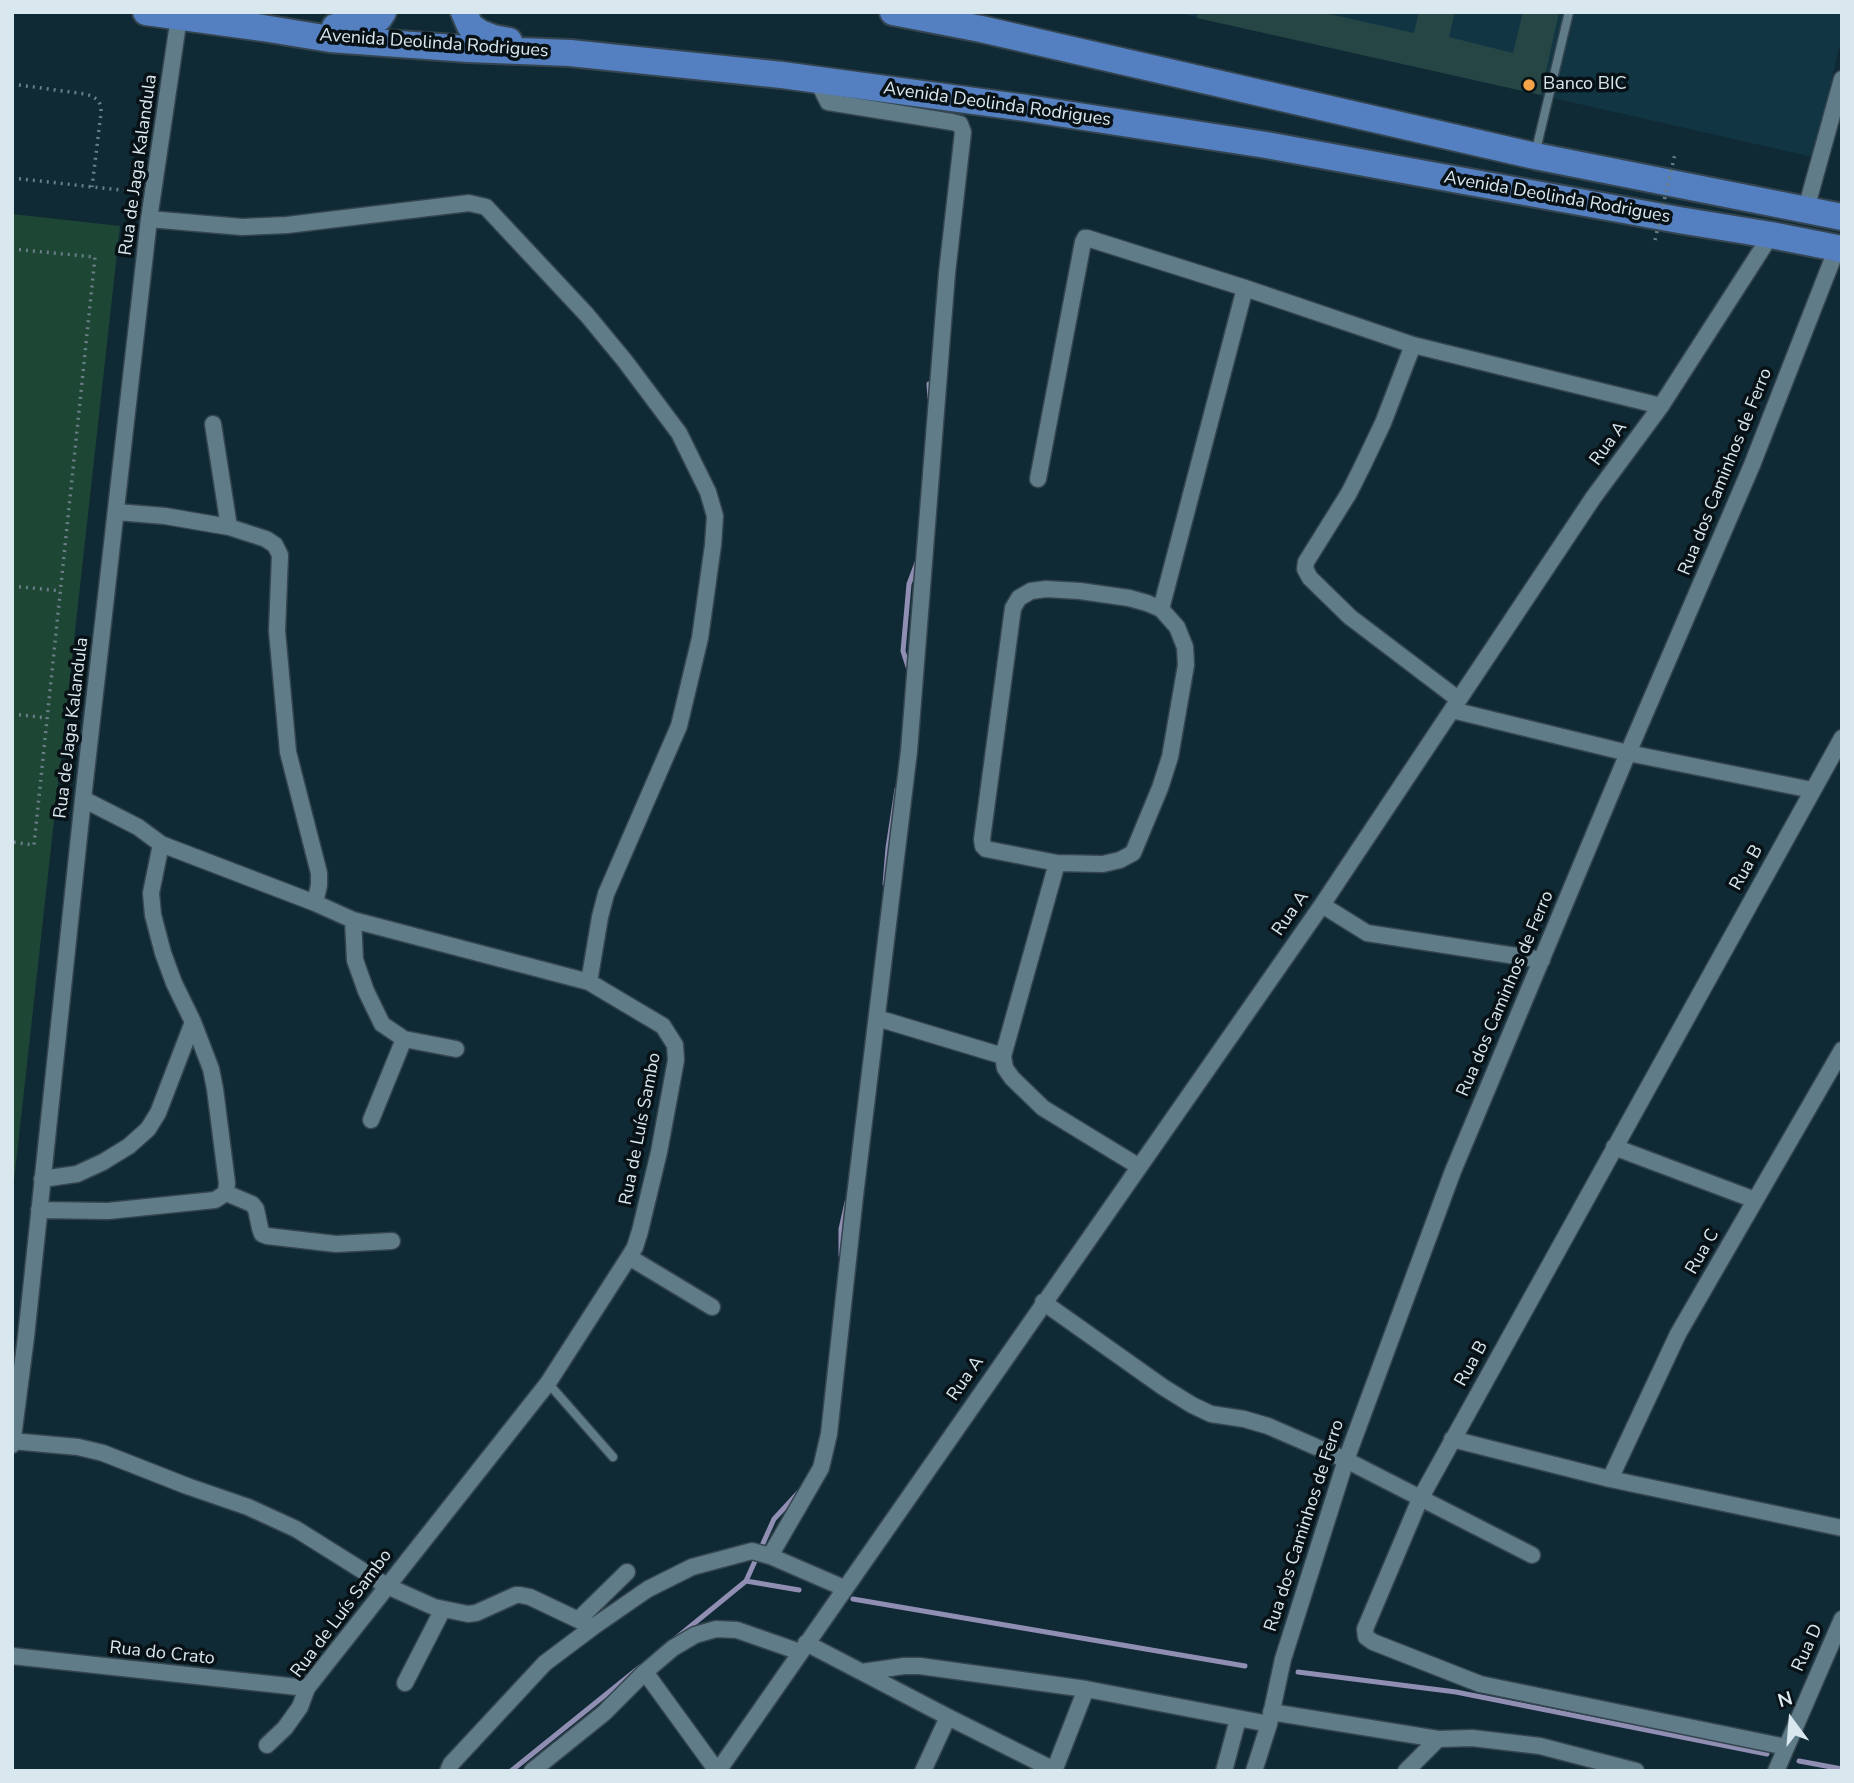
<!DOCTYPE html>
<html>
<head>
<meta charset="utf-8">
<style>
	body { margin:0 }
	#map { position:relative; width:1854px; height:1783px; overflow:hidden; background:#102a35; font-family:"Nunito Sans",sans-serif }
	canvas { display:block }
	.frame { position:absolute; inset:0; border:14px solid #d9e8ef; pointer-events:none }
	.north { position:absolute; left:1756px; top:1685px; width:70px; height:70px; -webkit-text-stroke:5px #071116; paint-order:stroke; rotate:344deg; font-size:19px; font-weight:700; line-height:28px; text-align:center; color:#d9e8ef }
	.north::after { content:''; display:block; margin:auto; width:24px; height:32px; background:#d9e8ef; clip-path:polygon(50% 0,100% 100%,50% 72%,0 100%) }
</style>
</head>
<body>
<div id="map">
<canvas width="1854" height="1783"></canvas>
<div class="frame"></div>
<div class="north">N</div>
</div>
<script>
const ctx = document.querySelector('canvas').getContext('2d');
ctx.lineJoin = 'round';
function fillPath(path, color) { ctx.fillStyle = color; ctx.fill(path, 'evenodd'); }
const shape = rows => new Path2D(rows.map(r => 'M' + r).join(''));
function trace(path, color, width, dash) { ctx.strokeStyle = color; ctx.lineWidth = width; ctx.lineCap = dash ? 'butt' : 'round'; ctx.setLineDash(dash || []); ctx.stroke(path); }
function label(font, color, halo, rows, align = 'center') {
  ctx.font = font + ' "Nunito Sans",sans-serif'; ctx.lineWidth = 7; ctx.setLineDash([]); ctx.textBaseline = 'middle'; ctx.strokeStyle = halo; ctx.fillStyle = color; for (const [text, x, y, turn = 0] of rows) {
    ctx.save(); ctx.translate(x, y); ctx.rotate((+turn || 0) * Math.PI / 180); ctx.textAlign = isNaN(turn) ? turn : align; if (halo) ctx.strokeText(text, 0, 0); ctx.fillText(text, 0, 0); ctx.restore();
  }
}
const built = shape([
	[1174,12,1842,12,1842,36,1813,157]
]);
const green = shape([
	[12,214,120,226,12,1199]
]);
const stream = shape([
	[929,384,930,398],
	[910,673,903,651,909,584,918,560],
	[885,884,888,848,897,789],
	[841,1255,841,1229,847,1202],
	[746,1581,799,1590],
	[853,1599,1245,1666],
	[675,1639,746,1581,774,1519,799,1492],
	[1298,1672,1456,1692,1767,1754],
	[1799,1761,1842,1769],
	[511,1771,640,1667]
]);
const building = shape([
	[1198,12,1320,12,1414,33,1419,12,1455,12,1449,37,1513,53,1523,12,1559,12,1541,95,1197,18]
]);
const path = shape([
	[12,84,85,94,92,96,98,100,101,106,101,113,92,187],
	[12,178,130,191],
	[12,249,95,257,34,845,12,842],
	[12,586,61,591],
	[12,714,47,718]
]);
const service = shape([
	[1535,154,1569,12],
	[548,1383,613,1457]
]);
const minor = shape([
	[1806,209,1842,79],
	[149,219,242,227,287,225,469,203,486,207,587,315,625,361,679,433,708,492,715,516,713,545,700,638,679,726,606,894,600,917,589,982],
	[1413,345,1383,423,1363,465,1349,493,1306,562,1305,569,1310,578,1350,617,1458,699],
	[213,424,229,527],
	[1038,479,1083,242,1085,238,1087,238,1245,288,1413,345,1661,406],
	[117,512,165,516,229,527,266,539,275,545,280,555,277,631,288,752,319,873,319,885,315,903],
	[1046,589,1080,591,1129,598,1147,603,1161,609,1177,627,1185,647,1186,665,1170,757,1160,788,1133,853,1120,860,1103,864,1057,863,986,849,983,846,982,839,1013,608,1019,598,1031,591,1046,589],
	[1161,609,1245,288],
	[1452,710,1628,753,1812,790],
	[83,799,138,827,161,844,315,903,353,920,589,982,663,1026,675,1045,676,1060,659,1152,640,1231,635,1247,629,1257,548,1383,307,1688,300,1707,285,1728,267,1745],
	[1057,863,1003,1056,1005,1068,1012,1078,1043,1108,1138,1166],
	[1322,905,1367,933,1542,960],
	[353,920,355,960,366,991,382,1024,404,1039,456,1049],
	[877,1018,1003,1056],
	[371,1120,404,1039],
	[1614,1147,1755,1200],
	[42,1179,77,1174,103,1162,129,1146,148,1129,158,1113,193,1022,174,983,163,953,153,915,151,893,161,844],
	[226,1193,252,1204,256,1209,260,1228,262,1234,267,1236,336,1244,392,1241],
	[39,1210,108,1211,215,1200,226,1193,227,1183,215,1089,211,1069,193,1022],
	[629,1257,712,1307],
	[1043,1302,1163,1387,1192,1405,1211,1414,1244,1419,1268,1426,1346,1460,1532,1555],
	[1452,1439,1610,1479,1842,1528],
	[12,1441,78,1447,103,1453,187,1486,248,1507,296,1529,387,1586,434,1607,468,1614,476,1613,516,1595,520,1595,530,1597,593,1627],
	[12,1445,26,1337,83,799,149,219,179,17],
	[1610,1479,1678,1334,1842,1050],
	[770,1556,821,1468,829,1434,855,1196,909,751,947,273,963,132,960,124,952,122,828,102,817,80],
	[578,1620,627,1572],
	[806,1643,948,1717,1056,1771],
	[12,1656,307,1688],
	[645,1672,717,1771],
	[862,1672,904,1666,920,1666,1086,1689,1269,1724],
	[405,1683,443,1609],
	[1271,1712,1438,1739],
	[1786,1747,1480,1684,1373,1642,1366,1637,1365,1629,1420,1499,1842,738],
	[448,1771,451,1764,545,1663,593,1627,648,1589,692,1567,752,1551,770,1556,844,1588],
	[532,1771,604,1713,645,1672,673,1648,695,1635,716,1629,737,1630,800,1652],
	[718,1771,1322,905,1593,498,1661,406,1771,235],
	[923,1771,948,1717],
	[1054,1771,1086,1689],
	[1224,1771,1238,1719],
	[1254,1771,1269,1724,1283,1659,1346,1460,1453,1171,1628,753,1752,465,1837,248],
	[1406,1771,1438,1739,1472,1738,1540,1746,1636,1771],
	[1776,1771,1842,1619]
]);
const trunk = shape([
	[146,12,263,28,330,39,468,49,570,53,782,75,1026,108,1266,145,1679,220,1771,235,1842,249],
	[464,12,470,26,480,33,493,38,509,41],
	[893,12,981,29,1535,156,1842,217],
	[335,27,367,25,379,18,383,12]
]);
const pathBridge = shape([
	[1655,240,1675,154]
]);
const markers = [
	[1529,85,7,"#f5a346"]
];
const streetNames = [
	["Avenida Deolinda Rodrigues",434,44,4],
	["Avenida Deolinda Rodrigues",997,105,8],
	["Rua de Jaga Kalandula",139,165,-82],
	["Avenida Deolinda Rodrigues",1557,198,10],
	["Rua A",1609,444,-54],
	["Rua dos Caminhos de Ferro",1726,472,-68],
	["Rua de Jaga Kalandula",72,728,-83],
	["Rua B",1747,868,-61],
	["Rua A",1291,914,-55],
	["Rua dos Caminhos de Ferro",1506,994,-67],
	["Rua de Luís Sambo",641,1129,-79],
	["Rua C",1703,1252,-60],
	["Rua B",1472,1364,-61],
	["Rua A",966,1379,-55],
	["Rua dos Caminhos de Ferro",1305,1526,-72],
	["Rua de Luís Sambo",342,1614,-53],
	["Rua D",1808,1648,-66],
	["Rua do Crato",162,1654,6]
];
const poiNames = [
	["Banco BIC",1543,85]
];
fillPath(built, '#113543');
fillPath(green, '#1e4634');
trace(stream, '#918eb4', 5);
fillPath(building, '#264646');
trace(service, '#34454f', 11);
trace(minor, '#34454f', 19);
trace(trunk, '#34454f', 30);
trace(path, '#697e87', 3.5, [2, 5]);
trace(service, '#607c89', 8);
trace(minor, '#607c89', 16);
trace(trunk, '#547fc1', 26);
trace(pathBridge, '#697e87', 3.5, [2, 5]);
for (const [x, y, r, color] of markers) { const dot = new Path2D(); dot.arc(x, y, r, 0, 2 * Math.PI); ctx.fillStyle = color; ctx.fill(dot); trace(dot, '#071116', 2.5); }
label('18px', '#d9e8ef', '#071116', streetNames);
label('18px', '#d9e8ef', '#071116', poiNames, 'left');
</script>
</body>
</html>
